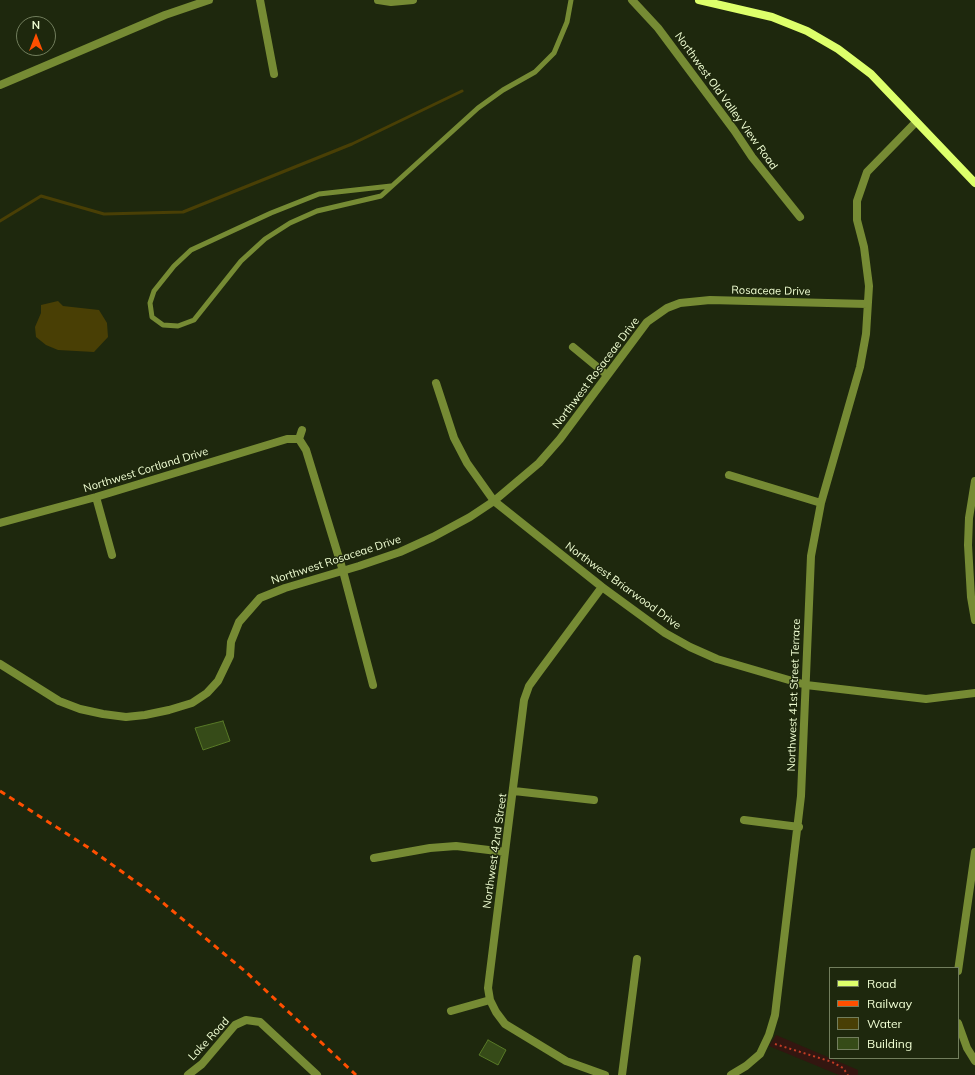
<!DOCTYPE html>
<style>
body{margin:0}
#map{position:relative;width:975px;height:1075px;overflow:hidden;background:#1e280d;font-family:Mulish,sans-serif}
canvas{display:block}
.legend{position:absolute;left:829px;top:967px;width:130px;height:92px;box-sizing:border-box;background:#1e280d;border:1px solid #727e5d;margin:0;padding:5px 7px;list-style:none;font-size:12px;color:#f1ffd4}
.legend li{display:flex;align-items:center;gap:8px;height:20px}
.legend b{width:20px;border:1px solid #727e5d}
.north{position:absolute;left:16px;top:16px;width:40px;height:40px;box-sizing:border-box;background:#1e280d;border:1px solid #727e5d;border-radius:50%;rotate:0deg;font-size:11px;font-weight:700;line-height:16px;text-align:center;color:#f1ffd4}
.north::after{content:'';display:block;margin:auto;width:14px;height:18px;background:#ff4f00;clip-path:polygon(50% 0,100% 100%,50% 72%,0 100%)}
</style>
<div id="map">
<canvas width="975" height="1075"></canvas>
<ul class="legend">
<li><b style="height:5px;background:#ddff6b"></b>Road</li>
<li><b style="height:5px;background:#ff4f00"></b>Railway</li>
<li><b style="height:11px;background:#493f05"></b>Water</li>
<li><b style="height:11px;background:#364b18"></b>Building</li>
</ul>
<div class="north">N</div>
</div>
<script>
const ctx = document.querySelector('canvas').getContext('2d');
ctx.lineJoin = 'round';
function paint(path, color) { ctx.fillStyle = color; ctx.fill(path, 'evenodd'); }
const poly = rows => new Path2D(rows.map(r => 'M' + r).join(''));
function trace(path, color, width, dash) { ctx.strokeStyle = color; ctx.lineWidth = width; ctx.lineCap = dash ? 'butt' : 'round'; ctx.setLineDash(dash || []); ctx.stroke(path); }
function drawText(font, color, halo, rows, align = 'center') {
  ctx.font = font + ' Mulish,sans-serif'; ctx.lineWidth = 3; ctx.setLineDash([]); ctx.textBaseline = 'middle'; ctx.strokeStyle = halo; ctx.fillStyle = color; for (const [text, x, y, turn = 0] of rows) {
    ctx.save(); ctx.translate(x, y); ctx.rotate((+turn || 0) * Math.PI / 180); ctx.textAlign = isNaN(turn) ? turn : align; if (halo) ctx.strokeText(text, 0, 0); ctx.fillText(text, 0, 0); ctx.restore();
  }
}
paint(poly([
 [776,1035,858,1070,858,1075,839,1075,769,1046]
]), '#331610');
paint(poly([
 [58,301,63,306,99,310,107,323,108,337,94,352,58,350,46,345,36,337,35,327,41,313,41,305]
]), '#493f05');
trace(poly([
 [0,221,41,196,104,214,183,212,352,144,462,91]
]), '#493f05', 3);
const building = poly([
 [223,721,230,741,203,750,195,728,223,721],
 [488,1040,506,1050,498,1065,479,1055,488,1040]
]);
paint(building, '#364b18');
trace(building, '#587927', 1);
trace(poly([
 [775,1044,832,1062,843,1068,848,1075]
]), '#c33c24', 2, [2, 3]);
trace(poly([
 [391,186,319,194,271,213,191,250,174,266,154,291,150,303,152,317,163,325,178,326,194,320,241,261,265,239,290,223,317,211,381,196,478,108,503,90,535,72,554,53,567,22,571,0]
]), '#768b34', 5);
trace(poly([
 [260,0,274,74],
 [378,0,391,2,413,0],
 [632,0,658,28,734,130,752,157,800,217],
 [0,85,165,15,209,0],
 [573,347,607,375],
 [436,383,454,438,467,463,494,501,602,587,665,633,690,647,717,659,806,685,926,699,975,693],
 [299,439,306,450,343,571,373,685],
 [729,475,821,503],
 [975,481,969,518,968,545,971,597,975,620],
 [96,497,112,555],
 [0,523,96,497,287,439,299,439,302,430],
 [602,587,539,672,529,686,524,700,488,988,490,1000,496,1012,505,1024,566,1061,605,1075],
 [0,664,59,701,80,709,103,714,126,717,145,715,169,710,192,703,207,693,218,681,230,656,231,642,239,622,260,598,285,588,359,566,400,552,433,537,470,517,494,501,539,463,560,439,647,322,667,308,680,303,710,300,867,304],
 [514,791,594,800],
 [744,820,799,827],
 [374,858,430,848,456,846,505,852],
 [958,971,975,852],
 [451,1011,490,1000],
 [958,1023,967,1048,975,1061],
 [188,1075,202,1064,235,1025,246,1020,260,1022,317,1075],
 [622,1075,637,959],
 [731,1075,746,1066,760,1054,769,1035,775,1015,801,796,811,556,821,503,860,367,866,334,869,286,864,247,857,220,857,201,867,172,916,122]
]), '#768b34', 8);
trace(poly([
 [699,0,772,17,807,31,838,49,871,74,975,183]
]), '#ddff6b', 8);
trace(poly([
 [0,791,89,848,150,892,246,972,356,1075]
]), '#ff4f00', 3, [6, 5]);
drawText('11px', '#f1ffd4', '#1e280d', [
 ["Northwest Old Valley View Road",726,101,54],
 ["Rosaceae Drive",771,291,1],
 ["Northwest Rosaceae Drive",596,373,-53],
 ["Northwest Cortland Drive",146,470,-17],
 ["Northwest Rosaceae Drive",336,560,-18],
 ["Northwest Briarwood Drive",623,586,36],
 ["Northwest 41st Street Terrace",794,695,-88],
 ["Northwest 42nd Street",495,851,-82],
 ["Lake Road",209,1039,-47]
]);
</script>
